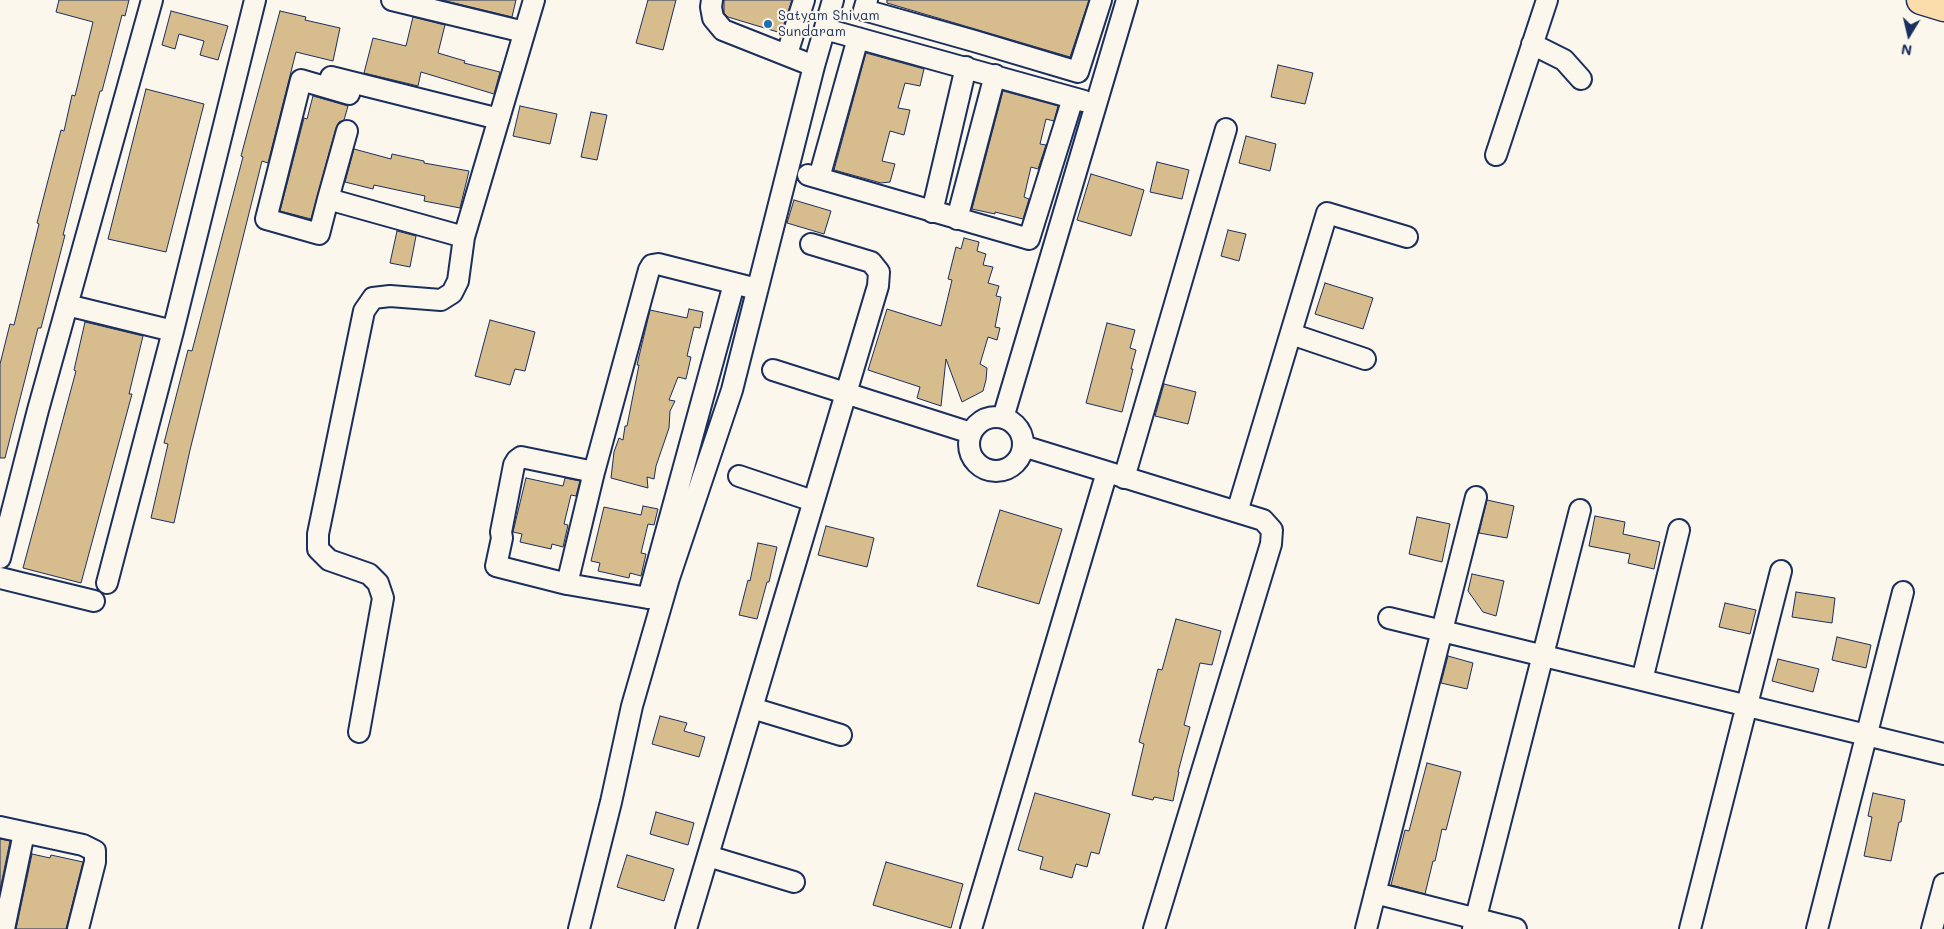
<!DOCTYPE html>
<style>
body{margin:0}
#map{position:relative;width:1944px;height:929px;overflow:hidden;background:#fbf7ec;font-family:Mali,sans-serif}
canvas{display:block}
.north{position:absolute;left:1884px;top:10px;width:50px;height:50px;-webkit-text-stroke:4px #fbf7ec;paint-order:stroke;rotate:189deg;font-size:14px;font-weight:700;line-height:20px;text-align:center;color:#1b2f5e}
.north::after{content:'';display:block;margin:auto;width:18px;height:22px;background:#1b2f5e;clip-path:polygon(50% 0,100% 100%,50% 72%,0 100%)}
</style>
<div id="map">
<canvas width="1944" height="929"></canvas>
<div class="north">N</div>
</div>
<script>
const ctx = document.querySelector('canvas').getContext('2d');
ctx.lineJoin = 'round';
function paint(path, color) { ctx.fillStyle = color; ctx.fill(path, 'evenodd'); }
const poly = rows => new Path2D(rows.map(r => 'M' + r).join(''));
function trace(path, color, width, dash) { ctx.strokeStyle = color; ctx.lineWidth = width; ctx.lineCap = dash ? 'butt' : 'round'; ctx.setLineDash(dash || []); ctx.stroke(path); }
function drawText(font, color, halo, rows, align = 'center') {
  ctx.font = font + ' Mali,sans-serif'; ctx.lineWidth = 4; ctx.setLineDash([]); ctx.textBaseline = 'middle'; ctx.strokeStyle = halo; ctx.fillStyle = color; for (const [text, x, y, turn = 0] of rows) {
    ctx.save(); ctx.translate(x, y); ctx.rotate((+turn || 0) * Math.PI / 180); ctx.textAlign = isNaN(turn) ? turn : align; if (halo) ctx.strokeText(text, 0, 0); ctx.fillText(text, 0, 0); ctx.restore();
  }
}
const building = poly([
 [59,0,129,0,125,16,122,15,102,91,100,91,90,129,63,235,65,235,41,328,38,328,5,458,0,458,0,364,10,324,14,325,39,224,37,223,61,130,64,131,72,95,75,96,93,22,56,12,59,0],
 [442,0,516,0,512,17,442,0],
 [648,0,676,0,663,50,636,43,648,0],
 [724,0,792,0,781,33,728,17,724,13,724,0],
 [887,0,1089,0,1070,57,887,3,887,0],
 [171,11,228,26,218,60,200,55,204,41,179,34,175,49,162,45,171,11],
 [280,11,306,17,305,20,340,28,333,61,296,52,268,163,262,161,190,450,174,523,151,518,168,444,164,443,188,350,192,351,243,157,241,156,249,126,280,11],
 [413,17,445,25,438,53,465,61,464,63,500,72,494,94,421,72,418,86,364,73,373,38,406,46,413,17],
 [866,53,924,69,920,86,905,83,898,108,910,110,904,135,890,131,882,161,895,164,890,182,881,183,834,170,866,53],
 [1278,65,1313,73,1305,104,1271,97,1278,65],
 [146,89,204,104,166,252,108,239,146,89],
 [1003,91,1058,106,1054,121,1046,119,1040,144,1046,145,1038,169,1031,167,1024,197,1029,199,1023,219,995,212,995,214,972,209,1003,91],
 [313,96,348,106,344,120,339,122,336,128,311,219,280,211,304,118,307,119,313,96],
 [520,106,557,114,550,144,513,136,520,106],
 [591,112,607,115,597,160,581,157,591,112],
 [1246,136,1276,144,1270,171,1239,163,1246,136],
 [354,149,391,159,392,154,424,161,424,163,469,171,460,208,424,201,425,196,374,185,373,189,345,182,354,149],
 [1157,162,1189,170,1182,199,1150,192,1157,162],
 [1091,174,1144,190,1131,236,1077,220,1091,174],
 [794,200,831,211,824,234,787,223,794,200],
 [1228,230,1246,234,1239,261,1221,256,1228,230],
 [397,231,416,236,410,267,390,263,397,231],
 [964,238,979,242,977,251,986,254,983,265,993,267,988,283,999,286,996,296,1001,297,995,327,1000,328,997,340,988,337,980,364,987,368,986,380,983,391,962,402,946,359,941,406,917,398,920,387,868,370,887,309,941,326,952,280,948,279,956,247,961,249,964,238],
 [1325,283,1373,298,1363,329,1315,314,1325,283],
 [689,309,703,312,700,328,694,327,687,356,691,357,686,379,678,377,669,400,675,401,670,411,669,428,656,466,654,479,647,477,648,488,611,478,614,452,619,438,623,440,625,426,627,426,639,365,637,365,650,310,687,318,689,309],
 [490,320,535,332,525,371,515,369,510,385,475,376,490,320],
 [85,322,143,336,129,394,132,394,81,583,23,568,76,371,74,370,85,322],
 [1107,323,1135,330,1130,348,1136,350,1131,369,1133,369,1122,412,1086,403,1107,323],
 [1164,384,1196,392,1188,424,1155,416,1164,384],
 [526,478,563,486,565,478,580,481,576,496,571,495,564,524,568,525,563,547,552,544,551,549,520,542,522,534,513,532,526,478],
 [1487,500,1514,506,1507,538,1479,533,1487,500],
 [643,506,658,509,654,525,648,524,641,553,646,554,641,576,630,573,629,578,598,571,600,563,591,561,604,507,641,515,643,506],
 [1000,510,1062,529,1039,604,977,586,1000,510],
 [1595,516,1625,522,1623,534,1660,542,1654,569,1628,563,1630,554,1589,546,1595,516],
 [1417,517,1450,524,1442,562,1409,554,1417,517],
 [826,526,874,538,867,567,818,555,826,526],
 [758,543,777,547,769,582,767,582,757,619,739,615,748,580,750,581,758,543],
 [1472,574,1504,581,1496,616,1483,612,1468,591,1472,574],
 [1796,592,1835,598,1832,623,1792,617,1796,592],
 [1725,603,1756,610,1750,634,1719,627,1725,603],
 [1176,619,1221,631,1212,665,1200,663,1184,725,1190,727,1178,772,1179,772,1173,801,1154,797,1153,800,1132,795,1144,744,1139,742,1158,669,1162,670,1176,619],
 [1837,637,1871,645,1866,668,1832,660,1837,637],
 [1448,656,1473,663,1467,689,1441,683,1448,656],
 [1778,659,1819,669,1813,692,1772,681,1778,659],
 [660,716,687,723,684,731,705,737,699,757,652,744,660,716],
 [1427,763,1461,772,1446,830,1442,829,1435,861,1433,861,1425,894,1391,885,1405,830,1409,831,1427,763],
 [1035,793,1110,814,1099,854,1091,852,1087,867,1076,864,1072,878,1040,869,1043,857,1018,850,1035,793],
 [1873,793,1905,800,1901,822,1899,822,1891,861,1864,856,1872,817,1868,816,1873,793],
 [656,812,694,823,688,845,650,834,656,812],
 [0,839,10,841,0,890,0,839],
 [32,854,50,858,51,855,83,862,66,929,16,929,32,854],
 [627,855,674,869,664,901,617,887,627,855],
 [886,862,963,884,951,928,873,905,886,862]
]);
paint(building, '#d7bc8d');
trace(building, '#1b2f5e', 1);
const minor = poly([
 [392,0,524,32],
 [712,0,711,7,713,18,723,30,814,66],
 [867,0,864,10,974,41,1078,72,1101,0],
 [825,29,1084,101],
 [1532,44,1564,60,1581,79],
 [787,54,804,0],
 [331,77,499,119],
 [349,94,301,80,266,219,319,234,328,199,464,237],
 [1496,155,1547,0],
 [808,175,1029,239,1073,98],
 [819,178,858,38],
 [328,199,347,131],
 [932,212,966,67],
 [957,219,995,75],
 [67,305,173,331],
 [1291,334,1365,359],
 [773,370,971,433],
 '969 444a27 27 0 1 1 54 0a27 27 0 1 1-54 0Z',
 [1003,418,1127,0],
 [1023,446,1263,520,1272,530,1271,544,1154,929],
 [594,472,521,457,517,460,514,465,501,532,502,538,496,566,567,584,648,598],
 [739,476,813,501],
 [1124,478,1226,129],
 [1237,512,1327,213,1407,237],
 [0,558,38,410,152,0],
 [0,578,94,601],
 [107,583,173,331,255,0],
 [567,584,594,472,649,270,652,265,658,264,757,289],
 [648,598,734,284],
 [1389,618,1944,754],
 [1642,680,1679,530],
 [752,708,841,735],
 [359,732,383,598,378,583,369,574,329,560,318,549,318,534,364,311,373,298,390,296,441,300,452,293,458,281,464,237,534,0],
 [0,827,83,845,95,851,95,862,78,929],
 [708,856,794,882],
 [1375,893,1516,929],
 [4,929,24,833],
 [579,929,611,802,632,706,669,578,732,390,814,66,833,0],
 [686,929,878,286,879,272,871,262,811,244],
 [971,929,1107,472],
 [1366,929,1476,497],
 [1473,929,1580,510],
 [1690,929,1781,571],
 [1817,929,1903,592],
 [1932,929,1944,884]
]);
const highway = poly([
 [1921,0,1944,7]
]);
trace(minor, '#1b2f5e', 24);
trace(highway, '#1b2f5e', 31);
trace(minor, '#fbf7ec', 20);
trace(highway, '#fbddab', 28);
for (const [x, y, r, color] of [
 [768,24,5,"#1f6fb2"]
]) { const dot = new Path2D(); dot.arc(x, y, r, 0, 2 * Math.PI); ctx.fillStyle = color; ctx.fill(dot); trace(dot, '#fbf7ec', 2); }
drawText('14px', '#1b2f5e', '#fbf7ec', [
 ["Satyam Shivam",778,16],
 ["Sundaram",778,32]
], 'left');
</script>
